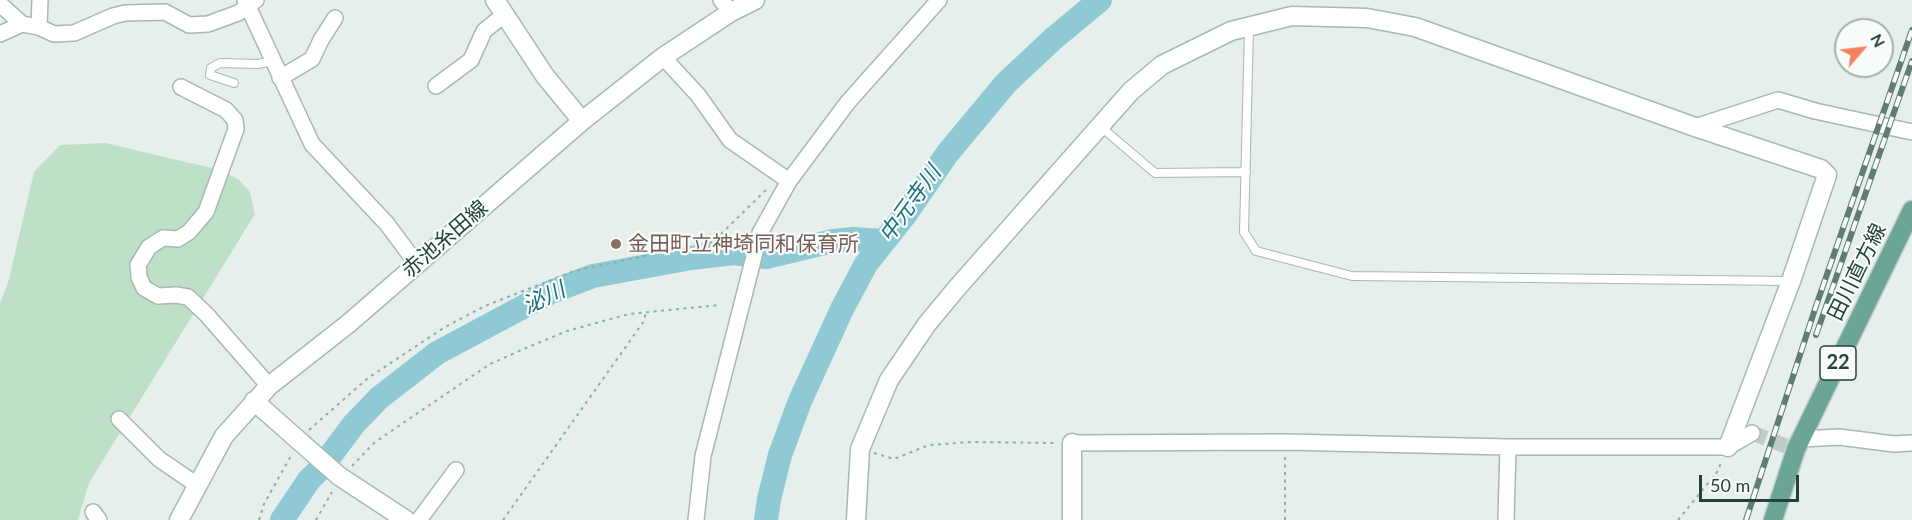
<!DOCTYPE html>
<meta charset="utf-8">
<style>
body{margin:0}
#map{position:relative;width:1912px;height:520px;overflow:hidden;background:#e6efeb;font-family:Lato,sans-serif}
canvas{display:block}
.north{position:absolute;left:1834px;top:18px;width:60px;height:60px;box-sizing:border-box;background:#f7fbf9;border:2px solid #a3b1ad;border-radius:50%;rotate:62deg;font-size:16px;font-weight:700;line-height:24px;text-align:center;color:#24423a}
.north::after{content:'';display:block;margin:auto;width:21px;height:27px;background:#f4845f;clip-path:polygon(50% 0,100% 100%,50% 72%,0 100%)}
.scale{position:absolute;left:1699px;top:475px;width:100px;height:27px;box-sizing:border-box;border:3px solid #24423a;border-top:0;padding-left:8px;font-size:18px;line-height:21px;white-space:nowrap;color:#24423a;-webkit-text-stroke:4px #f7fbf9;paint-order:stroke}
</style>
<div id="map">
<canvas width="1912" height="520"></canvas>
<div class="north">N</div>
<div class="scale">50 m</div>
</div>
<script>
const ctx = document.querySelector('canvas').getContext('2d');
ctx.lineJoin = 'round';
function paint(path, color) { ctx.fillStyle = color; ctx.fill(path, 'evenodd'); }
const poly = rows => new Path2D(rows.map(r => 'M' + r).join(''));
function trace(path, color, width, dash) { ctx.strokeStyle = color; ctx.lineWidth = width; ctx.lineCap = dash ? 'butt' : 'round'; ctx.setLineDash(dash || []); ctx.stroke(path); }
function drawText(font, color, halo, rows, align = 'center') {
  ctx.font = font + ' Lato,"Noto Sans JP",sans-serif'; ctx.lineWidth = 4.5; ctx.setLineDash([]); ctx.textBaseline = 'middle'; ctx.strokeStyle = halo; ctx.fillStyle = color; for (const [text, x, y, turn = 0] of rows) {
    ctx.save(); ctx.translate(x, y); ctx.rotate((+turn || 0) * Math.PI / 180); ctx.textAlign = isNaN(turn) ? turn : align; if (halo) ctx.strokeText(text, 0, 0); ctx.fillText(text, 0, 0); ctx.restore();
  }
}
paint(poly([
 [105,143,220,170,238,179,250,192,255,214,89,483,78,520,0,520,0,303,8,283,34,172,60,145]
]), '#bfe0c8');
trace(poly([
 [282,520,309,480,321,468,354,424,379,398,437,353,551,292,593,276,691,258,734,253,766,257,833,241,853,239,884,241],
 [766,520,769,499,780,455,800,401,842,309,866,264,905,215,947,154,1006,83,1053,39,1100,0]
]), '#8ec9d4', 24);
trace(poly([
 [1752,433,1786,446]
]), '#bfccc8', 15, [15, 8]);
const lane = poly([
 [1249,28,1244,232,1256,251,1352,276,1791,281],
 [234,83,210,75,211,68,220,63,258,64,272,61],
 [1101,127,1155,173,1246,172]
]);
const street = poly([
 [245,0,312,144,387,224,416,263],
 [721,0,731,12],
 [0,4,22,24,39,27,54,34,74,33,113,16,125,13,165,12,189,25,208,24,238,13,256,0],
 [39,27,40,0],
 [0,34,22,24],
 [663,57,698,95,730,140,789,181],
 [280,78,312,59,321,40,335,18],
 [436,86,471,60,484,31,505,14],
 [181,87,226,110,235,120,236,129,206,212,189,232,178,239,163,238,149,247,138,265,139,277,144,288,158,296,176,295,188,297,207,315,269,386],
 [1695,127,1778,100,1815,111,1912,132],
 [119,419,159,459,197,485],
 [1802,439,1839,437,1894,444,1912,443],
 [1072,443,1285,442,1508,447,1728,447,1752,433],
 [93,512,99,520],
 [419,520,456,470],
 [696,520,703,456,760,233,789,181,848,102,939,0],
 [1506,520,1508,447]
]);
const secondary = poly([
 [495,0,545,76,582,121],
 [254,401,339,476,406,520],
 [1072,443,1072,520],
 [179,520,224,436,269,386,348,324,582,121,663,57,731,12,755,0],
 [856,520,860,449,889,380,927,324,956,289,1131,91,1162,65,1231,31,1292,16,1367,18,1415,27,1695,127,1821,169,1827,175,1791,281,1728,447]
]);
const primary = poly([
 [1773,520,1796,449,1912,210]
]);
trace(lane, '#a8b8b2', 10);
trace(street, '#a8b8b2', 18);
trace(secondary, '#a4bbb3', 21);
trace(primary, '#c2cac8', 21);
trace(poly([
 [309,430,368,378,445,327,485,306,574,271,713,242,768,188],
 [874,453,894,459,929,445,972,442,1056,443],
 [352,466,374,443,403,423,490,364,526,348,567,331,629,314,720,305],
 [259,520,264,504,292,454],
 [316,520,332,492],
 [503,520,644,321,646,312],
 [1285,520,1285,457],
 [1678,520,1718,471,1722,460]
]), '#86b3a5', 2, [3, 4.5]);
trace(lane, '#fff', 8);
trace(street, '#fff', 15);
trace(secondary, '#fff', 18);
trace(primary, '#6aa596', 18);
const rail = poly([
 [1816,335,1912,61],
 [1746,520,1816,306,1912,30]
]);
trace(rail, '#5f7d75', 6);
trace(rail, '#f7fbf9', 4, [11]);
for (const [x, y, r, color] of [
 [616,244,6,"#8d6e63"]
]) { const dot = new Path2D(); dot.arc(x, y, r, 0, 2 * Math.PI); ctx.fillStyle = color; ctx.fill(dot); trace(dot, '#f7fbf9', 2); }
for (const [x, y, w] of [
 [1838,363,36]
]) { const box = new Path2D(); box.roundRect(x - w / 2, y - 17, w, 34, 4.5); ctx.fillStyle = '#f7fbf9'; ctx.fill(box); trace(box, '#24423a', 1.5); }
drawText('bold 20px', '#24423a', null, [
 ["22",1838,363]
]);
drawText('21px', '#24423a', '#f7fbf9', [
 ["赤池糸田線",445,239,-41],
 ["田川直方線",1857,272,-64]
]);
drawText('21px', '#785e54', '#f7fbf9', [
 ["金田町立神埼同和保育所",628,244]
], 'left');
drawText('italic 22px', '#1c6f80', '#f7fbf9', [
 ["中元寺川",910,204,-54],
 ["泌川",544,298,-26]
]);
</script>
